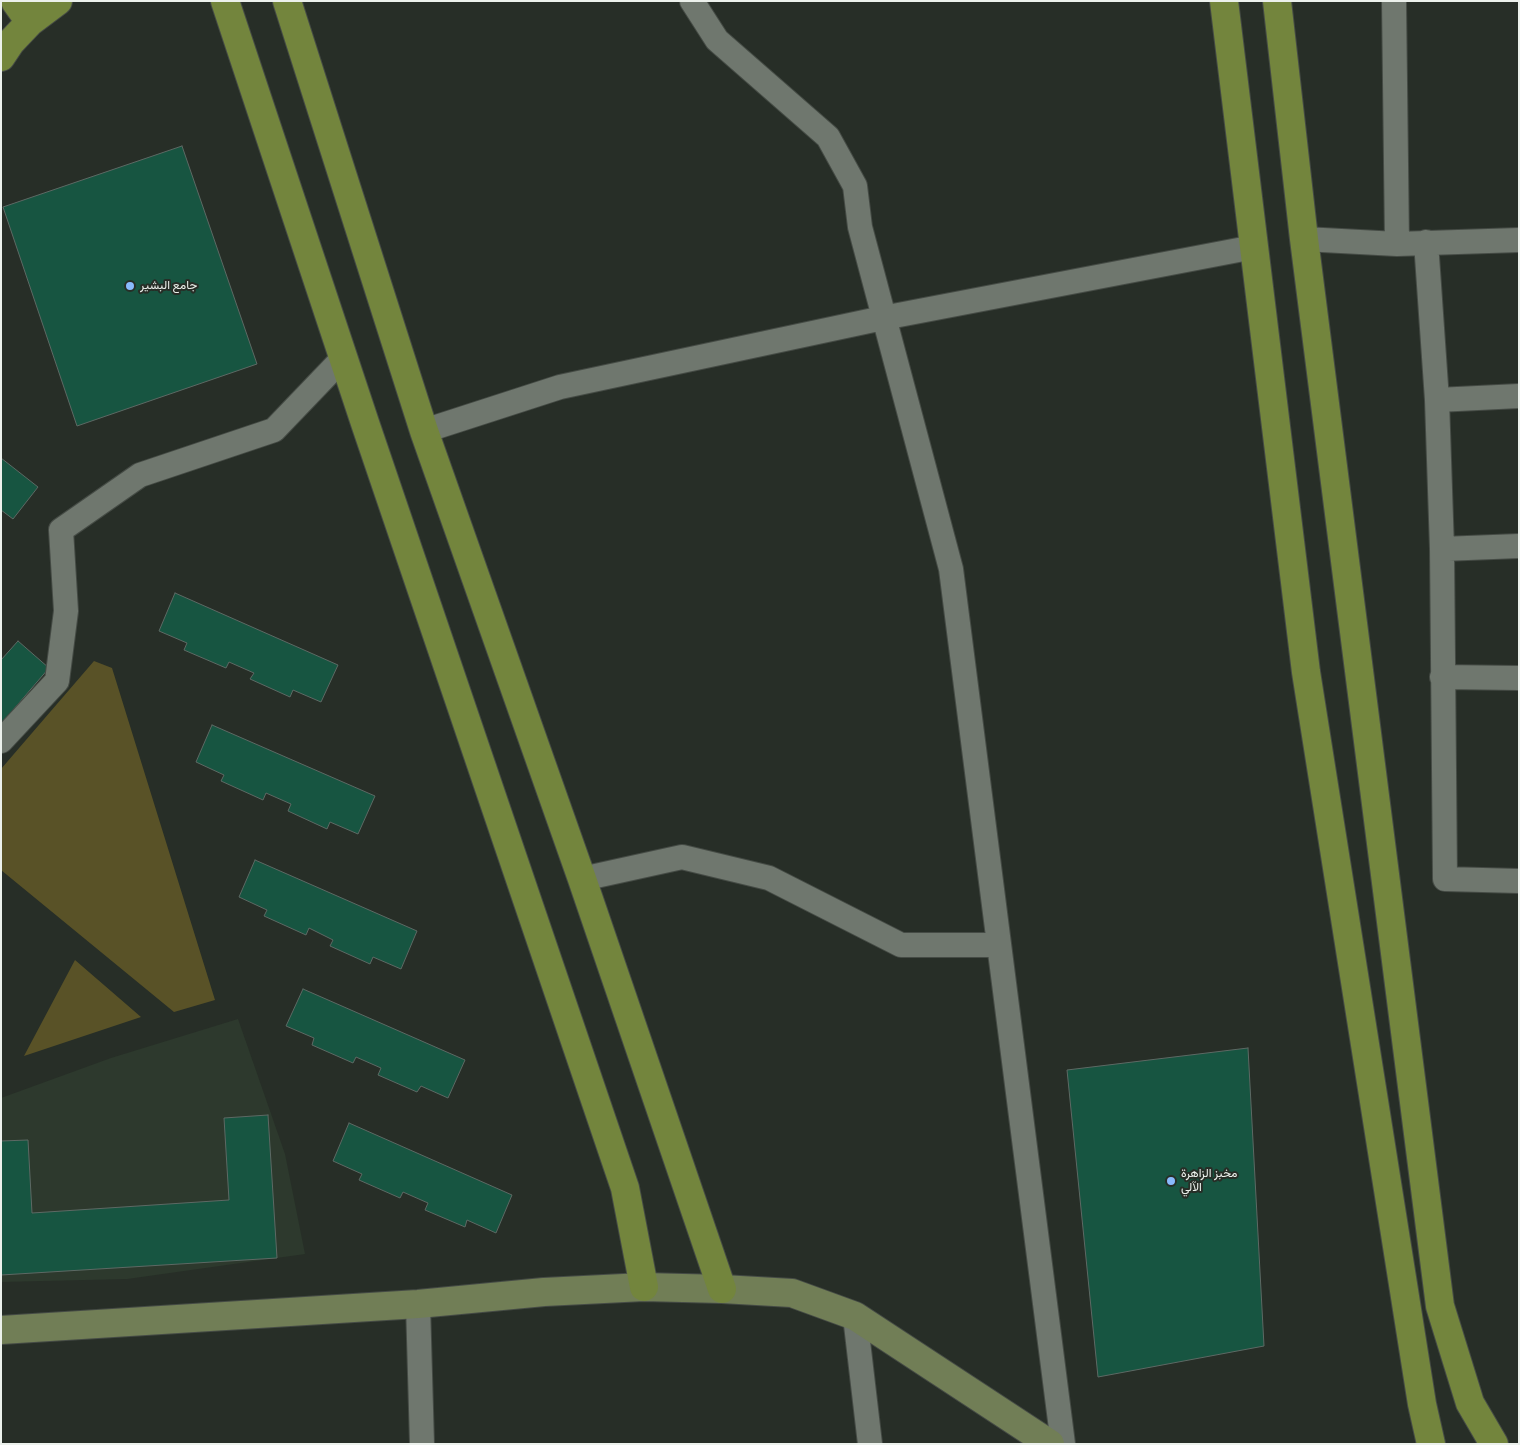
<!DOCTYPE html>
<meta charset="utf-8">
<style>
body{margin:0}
#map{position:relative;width:1520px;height:1445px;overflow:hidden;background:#272e27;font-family:Signika,sans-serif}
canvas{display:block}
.frame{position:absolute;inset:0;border:2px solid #ecf1ec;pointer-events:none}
</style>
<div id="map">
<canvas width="1520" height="1445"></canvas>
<div class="frame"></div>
</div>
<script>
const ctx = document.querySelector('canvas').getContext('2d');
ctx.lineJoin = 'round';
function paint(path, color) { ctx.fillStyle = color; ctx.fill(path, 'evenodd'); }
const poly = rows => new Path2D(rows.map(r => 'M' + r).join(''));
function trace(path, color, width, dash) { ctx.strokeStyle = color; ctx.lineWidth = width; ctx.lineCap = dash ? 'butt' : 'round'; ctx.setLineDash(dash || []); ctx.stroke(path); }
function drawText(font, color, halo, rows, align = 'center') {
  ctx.font = font + ' Signika,Vazirmatn,sans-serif'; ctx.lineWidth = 4; ctx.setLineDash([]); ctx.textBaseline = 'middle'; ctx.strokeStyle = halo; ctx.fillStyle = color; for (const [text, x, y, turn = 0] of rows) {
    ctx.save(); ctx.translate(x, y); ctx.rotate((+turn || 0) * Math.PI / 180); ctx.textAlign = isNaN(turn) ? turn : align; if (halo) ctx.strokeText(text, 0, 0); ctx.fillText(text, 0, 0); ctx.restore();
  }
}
paint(poly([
 [238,1019,285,1154,305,1254,127,1279,1,1282,1,1098,111,1058]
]), '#2d392d');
paint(poly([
 [94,661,112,668,215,1000,174,1012,1,870,1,769],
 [75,960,141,1017,24,1056]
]), '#595227');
const building = poly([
 [182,146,257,364,77,426,3,207,182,146],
 [1,458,38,487,13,519,1,510,1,458],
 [175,593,338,665,321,702,293,690,290,697,250,679,254,673,229,662,226,668,184,650,187,643,159,631,175,593],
 [18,641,49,668,1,724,1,660,18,641],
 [212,725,375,796,358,834,330,822,327,829,288,811,291,804,266,793,263,800,221,781,224,775,196,762,212,725],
 [255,860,417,931,401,969,373,957,370,964,330,946,333,940,309,928,306,935,264,916,267,910,239,897,255,860],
 [303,989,465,1060,448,1098,421,1086,417,1092,378,1075,381,1068,356,1057,353,1063,312,1045,314,1038,286,1026,303,989],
 [1248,1048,1264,1346,1098,1377,1067,1070,1248,1048],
 [268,1115,277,1258,1,1275,1,1141,28,1140,32,1213,229,1200,224,1118,268,1115],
 [349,1123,512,1195,496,1233,467,1220,465,1227,425,1210,428,1203,403,1192,400,1198,359,1180,362,1174,333,1161,349,1123]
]);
paint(building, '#175541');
trace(building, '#5d6964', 1);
const minor = poly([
 [692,1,717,40,828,137,855,186,860,227,951,569,1063,1444],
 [1394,1,1397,244],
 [1304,239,1397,244,1519,240],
 [1426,242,1437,400,1442,549,1445,879,1519,881],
 [1437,400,1519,396],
 [424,431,560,387,883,318,1254,247],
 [1442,549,1519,546],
 [1442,677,1519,678],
 [1,741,57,681,66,611,61,530,140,475,274,430,343,358],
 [582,879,682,857,769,878,901,945,999,945],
 [418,1304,422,1444],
 [855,1316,870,1444]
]);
const secondary = poly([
 [1,1330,418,1304,544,1292,644,1287,722,1289,792,1293,855,1316,1050,1444]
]);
const primary = poly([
 [15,1,30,22],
 [225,1,365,423,625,1188,644,1287],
 [287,1,424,431,582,879,722,1289],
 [1224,1,1306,672,1422,1404,1431,1444],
 [1277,1,1304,239,1440,1306,1470,1403,1494,1444],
 [1,57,11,42,30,22,58,1]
]);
trace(minor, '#454b45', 26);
trace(secondary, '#454b45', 30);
trace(primary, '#454b45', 30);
trace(minor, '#6f776e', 24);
trace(secondary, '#717e56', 28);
trace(primary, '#73853d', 28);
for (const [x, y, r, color] of [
 [130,286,5,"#89bafc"],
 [1171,1181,5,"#89bafc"]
]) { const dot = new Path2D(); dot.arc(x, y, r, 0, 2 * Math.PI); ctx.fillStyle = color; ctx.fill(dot); trace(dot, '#272e27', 2); }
drawText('12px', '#ecf1ec', '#272e27', [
 ["جامع البشير",140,286],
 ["مخبز الزاهرة",1181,1174],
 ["الآلي",1181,1188]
], 'left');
</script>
